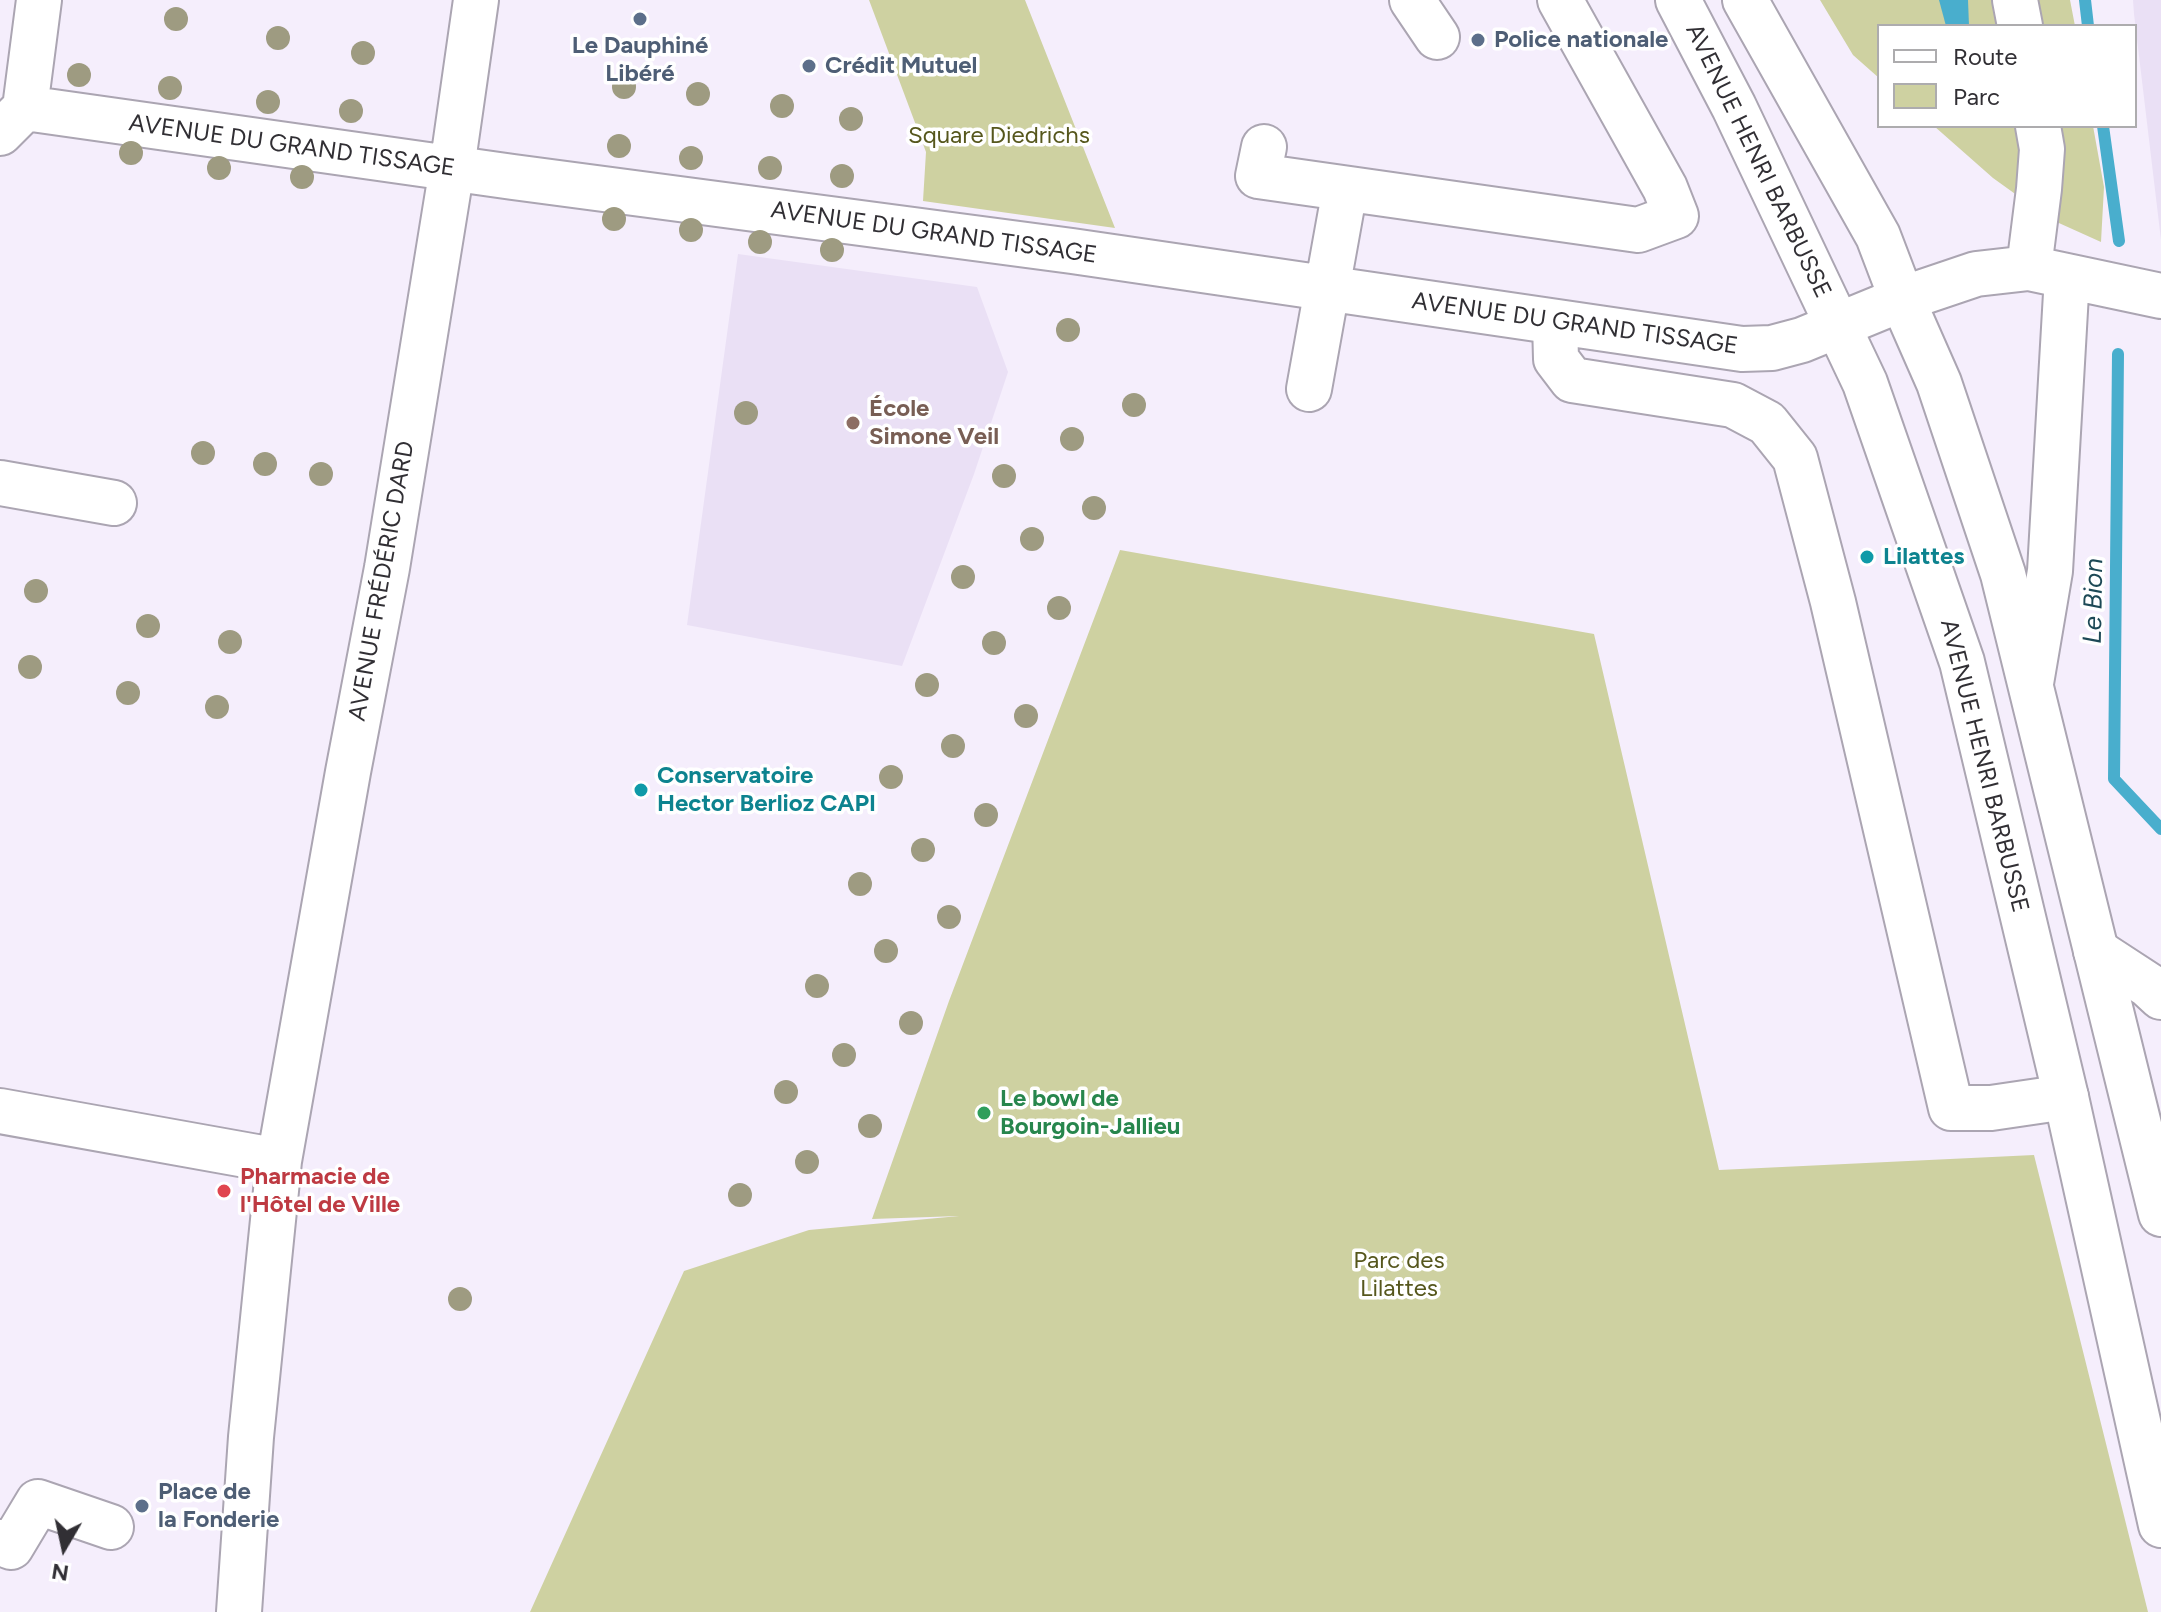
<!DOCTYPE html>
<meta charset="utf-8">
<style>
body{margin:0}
#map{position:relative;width:2161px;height:1612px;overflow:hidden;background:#f5eefc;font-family:Figtree,sans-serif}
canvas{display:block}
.legend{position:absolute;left:1877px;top:24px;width:260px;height:104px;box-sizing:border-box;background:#fff;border:2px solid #adacae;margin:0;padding:10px 14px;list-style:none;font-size:24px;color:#312f34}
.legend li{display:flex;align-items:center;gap:16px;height:40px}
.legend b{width:40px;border:2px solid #adacae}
.north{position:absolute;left:24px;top:1508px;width:80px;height:80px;-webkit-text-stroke:6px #fff;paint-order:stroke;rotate:189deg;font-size:22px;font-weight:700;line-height:32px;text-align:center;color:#312f34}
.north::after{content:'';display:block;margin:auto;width:28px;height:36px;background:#312f34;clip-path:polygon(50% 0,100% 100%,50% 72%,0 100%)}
</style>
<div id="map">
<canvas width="2161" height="1612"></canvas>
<ul class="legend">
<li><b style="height:10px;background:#fff"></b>Route</li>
<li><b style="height:22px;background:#ced1a1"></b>Parc</li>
</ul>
<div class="north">N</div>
</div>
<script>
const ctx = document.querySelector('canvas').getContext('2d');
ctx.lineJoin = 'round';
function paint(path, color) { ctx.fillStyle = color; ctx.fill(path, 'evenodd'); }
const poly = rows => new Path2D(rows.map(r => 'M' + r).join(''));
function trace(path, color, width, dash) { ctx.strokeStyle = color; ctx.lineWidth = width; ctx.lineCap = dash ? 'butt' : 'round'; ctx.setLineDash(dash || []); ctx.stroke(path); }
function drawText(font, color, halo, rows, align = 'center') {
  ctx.font = font + ' Figtree,sans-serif'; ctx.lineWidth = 7; ctx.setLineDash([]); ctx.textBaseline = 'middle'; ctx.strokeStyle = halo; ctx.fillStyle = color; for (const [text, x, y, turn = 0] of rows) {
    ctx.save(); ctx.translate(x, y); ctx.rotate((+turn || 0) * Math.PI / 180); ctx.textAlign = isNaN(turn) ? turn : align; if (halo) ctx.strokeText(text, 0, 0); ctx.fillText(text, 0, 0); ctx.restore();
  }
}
paint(poly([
 [2133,0,2161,0,2161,240,2134,14],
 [738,254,977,287,1008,372,974,474,902,666,687,625]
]), '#eae0f5');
paint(poly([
 [869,0,1025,0,1115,228,923,201,926,152],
 [1820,0,2070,0,2075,26,1879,26,1879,78,1853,55],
 [1934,126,2093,126,2104,187,2101,242,2050,219,1993,178],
 [1120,550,1594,634,1719,1170,2034,1155,2148,1612,530,1612,684,1271,809,1230,959,1216,872,1219,949,1001]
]), '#ced1a1');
paint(poly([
 [1939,0,1968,0,1969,26,1946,26]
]), '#49aecd');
trace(poly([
 [2085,0,2088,26],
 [2103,126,2119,241],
 [2118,354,2114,779,2161,829]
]), '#49aecd', 12);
const minor = poly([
 [1412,0,1437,37],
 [2015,0,2020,26],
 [25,108,513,177,1072,251,1742,349,1772,348,1802,340,1902,299,1976,274,2029,268,2161,296],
 [0,133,25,108,39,0],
 [1264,147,1258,176,1638,230,1676,216,1665,188,1560,0],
 [2029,268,2039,189,2042,149,2038,126],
 [1555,322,1556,359,1572,380,1733,405,1767,423,1795,458,1833,602,1951,1108,1991,1108,2066,1097],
 [1309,389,1345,189],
 [0,483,114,503],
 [2031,683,2050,571,2067,276],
 [2096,951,2148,985,2161,997],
 [0,1111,279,1161],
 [0,1542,11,1547,38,1502,111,1527],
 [239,1612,251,1437,279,1161,348,772,387,568,452,168,476,0]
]);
const major = poly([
 [1678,0,1734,107,1865,383,1962,662,2066,1097,2161,1525],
 [1745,0,1878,236,1902,299,1939,383,2003,574,2161,1214]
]);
trace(minor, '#aba5b2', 48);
trace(major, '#aba5b2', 48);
trace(minor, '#fff', 44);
trace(major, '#fff', 44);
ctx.fillStyle = '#9e9b81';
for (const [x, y] of [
 [176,19],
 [278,38],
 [363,53],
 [79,75],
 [624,87],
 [170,88],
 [698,94],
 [268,102],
 [782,106],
 [351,111],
 [851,119],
 [619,146],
 [131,153],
 [691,158],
 [219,168],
 [770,168],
 [842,176],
 [302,177],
 [614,219],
 [691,230],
 [760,242],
 [832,250],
 [1068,330],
 [1134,405],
 [746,413],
 [1072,439],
 [203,453],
 [265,464],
 [321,474],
 [1004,476],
 [1094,508],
 [1032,539],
 [963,577],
 [36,591],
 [1059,608],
 [148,626],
 [230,642],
 [994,643],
 [30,667],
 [927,685],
 [128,693],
 [217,707],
 [1026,716],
 [953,746],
 [891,777],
 [986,815],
 [923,850],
 [860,884],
 [949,917],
 [886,951],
 [817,986],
 [911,1023],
 [844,1055],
 [786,1092],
 [870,1126],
 [807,1162],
 [740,1195],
 [460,1299]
]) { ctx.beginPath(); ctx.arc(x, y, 12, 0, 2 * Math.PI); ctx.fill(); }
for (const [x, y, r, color] of [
 [640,19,8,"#5c6f8a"],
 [1478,40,8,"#5c6f8a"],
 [809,66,8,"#5c6f8a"],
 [853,423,8,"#8d6e63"],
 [1867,557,8,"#0f9aa8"],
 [641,790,8,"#0f9aa8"],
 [984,1113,8,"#2e9e5b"],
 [224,1191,8,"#e0444e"],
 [142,1506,8,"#5c6f8a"]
]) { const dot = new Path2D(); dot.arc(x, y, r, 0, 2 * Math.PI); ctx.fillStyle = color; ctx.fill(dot); trace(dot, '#fff', 3); }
drawText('bold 24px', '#4e5e75', '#fff', [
 ["Police nationale",1494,40],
 ["Le Dauphiné",640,46,"center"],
 ["Libéré",640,74,"center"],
 ["Crédit Mutuel",825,66],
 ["Place de",158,1492],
 ["la Fonderie",158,1520]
], 'left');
drawText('24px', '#56571d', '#fff', [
 ["Square Diedrichs",999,136],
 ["Parc des",1399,1261],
 ["Lilattes",1399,1289]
]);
drawText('24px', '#312f34', '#fff', [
 ["AVENUE DU GRAND TISSAGE",292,146,8],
 ["AVENUE HENRI BARBUSSE",1758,161,64],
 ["AVENUE DU GRAND TISSAGE",934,233,8],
 ["AVENUE DU GRAND TISSAGE",1575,324,8],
 ["AVENUE FRÉDÉRIC DARD",382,581,-80],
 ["AVENUE HENRI BARBUSSE",1984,766,76]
]);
drawText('bold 24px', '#785e54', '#fff', [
 ["École",869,409],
 ["Simone Veil",869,437]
], 'left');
drawText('bold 24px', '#0d838f', '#fff', [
 ["Lilattes",1883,557],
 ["Conservatoire",657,776],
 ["Hector Berlioz CAPI",657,804]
], 'left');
drawText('bold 24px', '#27864d', '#fff', [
 ["Le bowl de",1000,1099],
 ["Bourgoin-Jallieu",1000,1127]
], 'left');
drawText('bold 24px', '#be3a42', '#fff', [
 ["Pharmacie de",240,1177],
 ["l'Hôtel de Ville",240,1205]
], 'left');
drawText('italic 26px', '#1d4956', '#fff', [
 ["Le Bion",2094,601,-89]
]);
</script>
